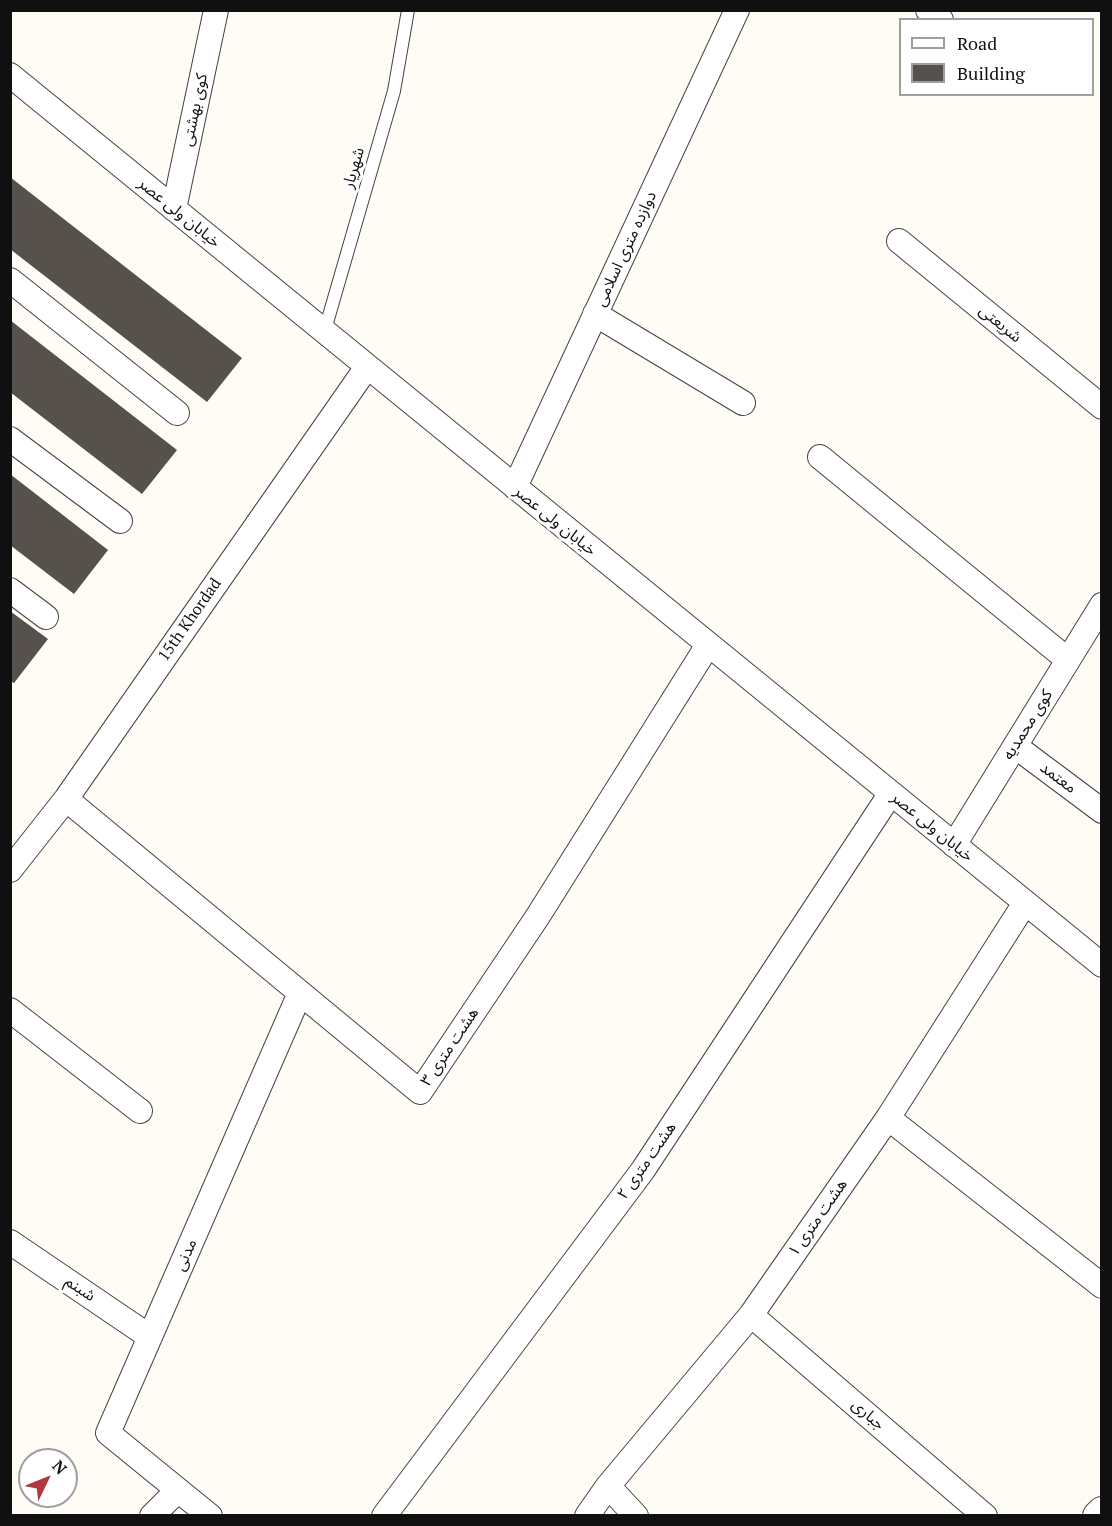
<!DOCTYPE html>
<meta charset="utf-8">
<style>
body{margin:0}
#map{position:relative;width:1112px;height:1526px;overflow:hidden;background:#fefcf4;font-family:"PT Serif",serif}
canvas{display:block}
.frame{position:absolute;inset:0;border:12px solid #101010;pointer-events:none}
.legend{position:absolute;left:899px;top:18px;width:195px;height:78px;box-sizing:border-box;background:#fff;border:2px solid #9f9f9f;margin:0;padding:8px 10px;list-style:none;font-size:18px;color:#101010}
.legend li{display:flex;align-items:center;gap:12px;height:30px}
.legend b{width:30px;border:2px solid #9f9f9f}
.north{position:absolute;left:18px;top:1448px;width:60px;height:60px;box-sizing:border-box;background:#fff;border:2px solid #9f9f9f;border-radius:50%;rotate:47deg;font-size:16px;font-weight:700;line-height:24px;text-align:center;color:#101010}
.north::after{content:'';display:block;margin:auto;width:21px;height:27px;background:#b0373f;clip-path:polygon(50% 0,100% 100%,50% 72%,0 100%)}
</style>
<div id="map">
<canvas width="1112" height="1526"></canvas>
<div class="frame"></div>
<ul class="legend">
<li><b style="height:8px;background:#fff"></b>Road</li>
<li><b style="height:16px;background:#57514d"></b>Building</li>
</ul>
<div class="north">N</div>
</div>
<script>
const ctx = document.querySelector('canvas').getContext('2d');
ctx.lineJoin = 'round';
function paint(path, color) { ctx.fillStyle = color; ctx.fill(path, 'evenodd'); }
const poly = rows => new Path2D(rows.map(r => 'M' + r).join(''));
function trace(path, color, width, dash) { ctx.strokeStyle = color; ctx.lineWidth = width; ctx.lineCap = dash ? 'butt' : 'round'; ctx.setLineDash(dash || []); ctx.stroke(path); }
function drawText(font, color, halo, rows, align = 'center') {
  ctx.font = font + ' "PT Serif","Noto Sans Arabic",serif'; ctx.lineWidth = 6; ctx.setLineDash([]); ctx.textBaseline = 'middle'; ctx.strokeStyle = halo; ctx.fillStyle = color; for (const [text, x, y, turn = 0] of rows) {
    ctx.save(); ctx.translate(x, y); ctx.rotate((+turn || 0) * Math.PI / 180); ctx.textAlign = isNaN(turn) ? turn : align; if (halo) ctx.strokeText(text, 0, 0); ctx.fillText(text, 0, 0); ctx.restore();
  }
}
paint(poly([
 [10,177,242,358,207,402,10,249],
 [10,320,177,450,142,494,10,392],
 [10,474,108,550,74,594,10,545],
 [10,611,48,639,14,683,10,681]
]), '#57514d');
const service = poly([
 [324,333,394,91,408,10]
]);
const minor = poly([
 [928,10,941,20],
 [10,75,1102,965],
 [174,209,216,10],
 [899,241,1102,407],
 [10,280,177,413],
 [595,314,743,403],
 [10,439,120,521],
 [820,457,1068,660],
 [515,487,737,10],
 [10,590,46,617],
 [1015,746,1102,811],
 [66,799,420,1092,538,916,708,645],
 [954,845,1102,605],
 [10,870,66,799,367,367],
 [10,1010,140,1111],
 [888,1118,1102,1286],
 [10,1242,150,1337],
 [751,1315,985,1516],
 [608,1486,636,1516],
 [152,1516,178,1490],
 [210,1516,108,1433,300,993],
 [384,1516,643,1170,891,793],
 [587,1516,608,1486,751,1315,888,1118,1025,903]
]);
const tertiary = poly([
 [1098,1516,1102,1512]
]);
trace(service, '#434343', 14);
trace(minor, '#434343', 26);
trace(tertiary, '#434343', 32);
trace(service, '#fff', 12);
trace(minor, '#fff', 24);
trace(tertiary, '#fff', 30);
drawText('16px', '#101010', '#fff', [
 ["کوی بهشتی",195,110,-78],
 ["شهریار",354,168,-74],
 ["خیابان ولی عصر",179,213,39],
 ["دوازده متری اسلامی",626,249,-65],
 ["شریعتی",1000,324,39],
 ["خیابان ولی عصر",555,521,39],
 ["15th Khordad",190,620,-55],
 ["کوی محمدیه",1028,725,-58],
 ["معتمد",1058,778,37],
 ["خیابان ولی عصر",932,827,39],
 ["هشت متری ۳",450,1047,-56],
 ["هشت متری ۲",647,1161,-55],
 ["هشت متری ۱",818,1218,-55],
 ["مدنی",186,1255,-66],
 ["شبنم",80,1289,34],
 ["جباری",868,1415,41]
]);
</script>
